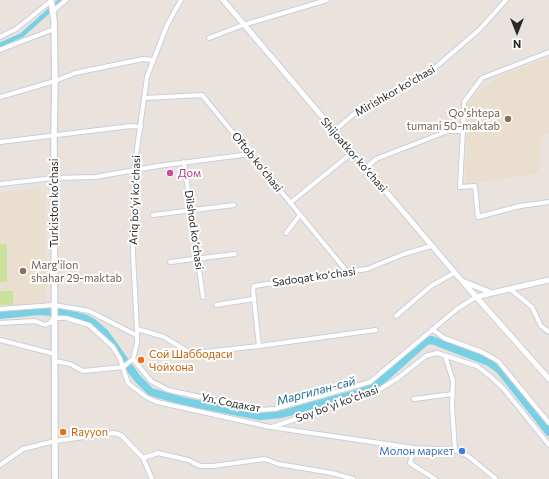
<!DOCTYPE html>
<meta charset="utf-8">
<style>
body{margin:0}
#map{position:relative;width:549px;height:479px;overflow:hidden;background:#eae3dd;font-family:Commissioner,sans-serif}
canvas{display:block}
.north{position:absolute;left:497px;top:12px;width:40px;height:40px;-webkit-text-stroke:3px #fff;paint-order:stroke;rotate:180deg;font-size:11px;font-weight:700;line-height:16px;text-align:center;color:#2a2a2a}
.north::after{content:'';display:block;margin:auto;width:14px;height:18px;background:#2a2a2a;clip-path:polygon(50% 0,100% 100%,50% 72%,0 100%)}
</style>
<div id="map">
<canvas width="549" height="479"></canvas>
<div class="north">N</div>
</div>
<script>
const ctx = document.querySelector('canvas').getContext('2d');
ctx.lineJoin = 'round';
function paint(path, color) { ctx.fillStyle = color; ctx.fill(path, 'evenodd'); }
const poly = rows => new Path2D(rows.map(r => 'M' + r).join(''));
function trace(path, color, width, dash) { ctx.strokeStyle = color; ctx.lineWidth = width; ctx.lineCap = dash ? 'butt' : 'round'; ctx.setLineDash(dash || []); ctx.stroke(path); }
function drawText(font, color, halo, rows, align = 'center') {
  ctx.font = font + ' Commissioner,sans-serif'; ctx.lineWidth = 4; ctx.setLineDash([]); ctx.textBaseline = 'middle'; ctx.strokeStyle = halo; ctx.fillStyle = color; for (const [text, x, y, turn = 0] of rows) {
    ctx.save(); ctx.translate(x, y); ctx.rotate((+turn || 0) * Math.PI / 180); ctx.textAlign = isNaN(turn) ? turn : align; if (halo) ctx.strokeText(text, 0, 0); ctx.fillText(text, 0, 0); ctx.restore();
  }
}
paint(poly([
 [549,58,549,133,541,136,539,173,465,185,468,105,477,92,501,75],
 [41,188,41,193,45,193,46,303,0,307,0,192]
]), '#eadfce');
paint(poly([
 [0,244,7,244,7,282,0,282],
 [0,291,13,291,13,305,0,305]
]), '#cae29b');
trace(poly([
 [0,45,22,35,61,0]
]), '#79cfe3', 4.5);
trace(poly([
 [0,315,38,311,66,313,84,318,92,322,105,333,137,378,151,392,186,402,260,416,282,414,362,392,380,382,426,341,432,340,489,362,500,370,549,432]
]), '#79cfe3', 8);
const minor = poly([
 [53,11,66,0],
 [0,37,16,29,51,1],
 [209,38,243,25,327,0],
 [0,50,54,29],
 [0,97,55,81,75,73,143,59,153,60],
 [145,98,202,95,348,273],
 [334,131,354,114,429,73,480,29,506,0],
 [463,131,460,187,475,186,478,217,520,206,549,202],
 [0,142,131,126,141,127],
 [184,162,203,297],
 [367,167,376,159,448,131,463,131,464,102,482,78,549,52],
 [0,184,54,178,95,177,158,166,250,154],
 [290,203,353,152],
 [153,215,234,205],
 [286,233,300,215],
 [170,262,235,254],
 [510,289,532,307,541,326,549,332],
 [216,305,253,299],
 [0,309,54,305,89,311,136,335],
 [396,316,431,286,454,273],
 [0,323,35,321,45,325,50,323,54,318,66,318,89,325,113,347,120,359,128,383,146,397,157,402,270,427,414,448,455,450,468,456,496,479],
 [137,329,164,337,187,351,195,353,259,346,253,290,254,286,367,269,404,254,431,246],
 [432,329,444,338,482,352,498,361,549,423],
 [0,340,55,354],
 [259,346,376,330],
 [445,356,453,381,452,406,455,450],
 [133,359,151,381,168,390,260,410,275,409,370,382,457,309,476,297],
 [55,361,70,364,83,371,123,367,133,359,137,343,137,329,133,255,134,170,147,77,167,25,181,0],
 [414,399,453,394],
 [272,427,374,393,398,378,426,356,437,353,477,366,491,377,503,388,549,445],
 [414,448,410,463,435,479],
 [143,458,158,453,188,460,200,466,213,466,265,459,278,464,332,473,353,479],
 [0,465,23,449,55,441,114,433,121,435,143,458,152,479]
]);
const tertiary = poly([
 [223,0,462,281,492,293,549,280],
 [463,282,549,379],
 [476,297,492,293]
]);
const secondary = poly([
 [51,0,54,20,55,81,54,136,55,479]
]);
trace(minor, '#cbcfda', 6);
trace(tertiary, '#cbcfda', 7);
trace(secondary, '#cbcfda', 8);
trace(minor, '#fff', 4);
trace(tertiary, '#fff', 5);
trace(secondary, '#fff', 5.5);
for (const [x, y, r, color] of [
 [508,119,4,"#8d6e63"],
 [170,173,4,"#d1479c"],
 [23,271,4,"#8d6e63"],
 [141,360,4,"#e8710a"],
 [63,432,4,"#e8710a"],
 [462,451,4,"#3f7fe0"]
]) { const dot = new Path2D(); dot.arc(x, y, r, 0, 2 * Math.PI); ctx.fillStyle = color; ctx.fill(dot); trace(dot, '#fff', 1.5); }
drawText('11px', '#2a2a2a', '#fff', [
 ["Mirishkor ko'chasi",395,91,-30],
 ["Shijoatkor koʻchasi",354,155,49],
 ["Oftob koʻchasi",257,162,51],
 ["Ariq boʻyi koʻchasi",135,200,-88],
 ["Turkiston ko’chasi",54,203,-90],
 ["Dilshod koʻchasi",194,230,82],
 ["Sadoqat koʻchasi",314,277,-8],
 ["Ул. Содакат",231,403,11],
 ["Soy boʻyi koʻchasi",337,404,-20]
]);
drawText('11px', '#785e54', '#fff', [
 ["Qo'shtepa",500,113],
 ["tumani 50-maktab",500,126],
 ["Marg'ilon",31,265,"left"],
 ["shahar 29-maktab",31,278,"left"]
], 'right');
drawText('11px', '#b23c85', '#fff', [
 ["Дом",178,173]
], 'left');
drawText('11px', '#c56008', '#fff', [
 ["Сой Шаббодаси",149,354],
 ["Чойхона",149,367],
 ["Rayyon",71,432]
], 'left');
drawText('11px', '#366cbe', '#fff', [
 ["Молон маркет",454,451]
], 'right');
drawText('italic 12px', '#1a6f8d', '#fff', [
 ["Маргилан-сай",316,391,-15]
]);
</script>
